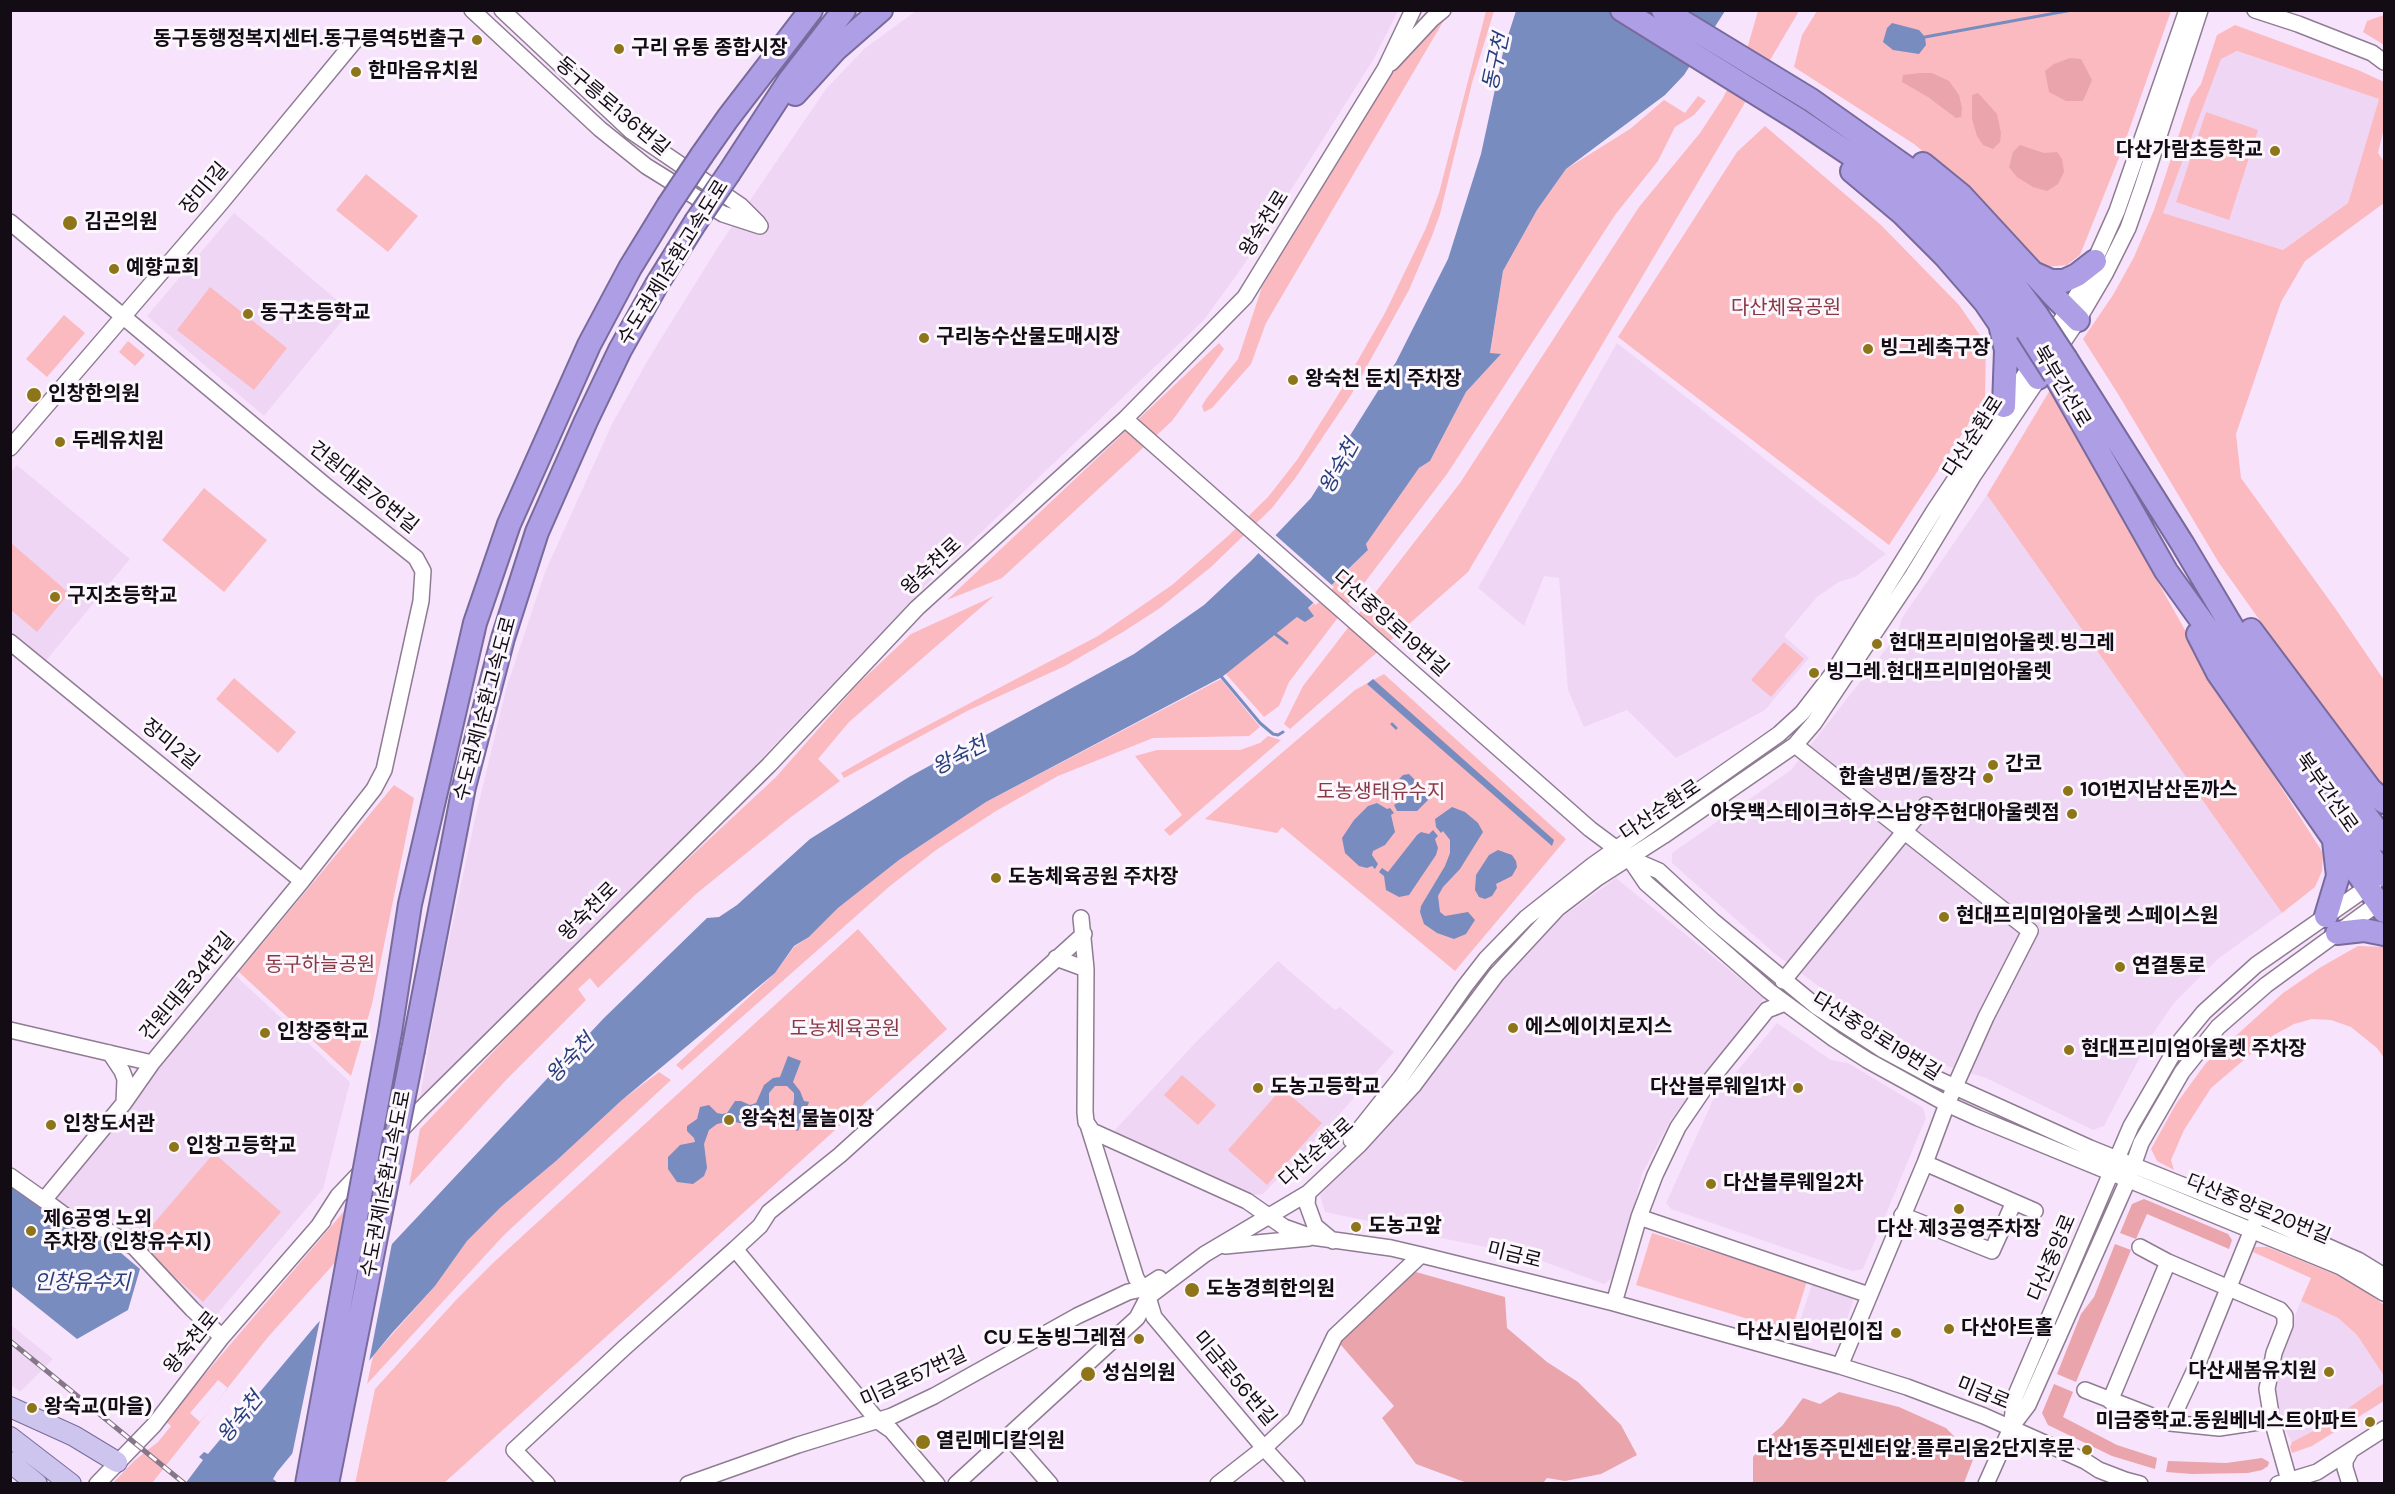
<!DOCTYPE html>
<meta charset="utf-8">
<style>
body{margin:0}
#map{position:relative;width:2395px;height:1494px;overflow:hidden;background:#f8e3fc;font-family:"DM Sans",sans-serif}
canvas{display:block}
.frame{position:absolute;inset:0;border:12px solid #130c15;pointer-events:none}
</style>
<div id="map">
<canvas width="2395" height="1494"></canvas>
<div class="frame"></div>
</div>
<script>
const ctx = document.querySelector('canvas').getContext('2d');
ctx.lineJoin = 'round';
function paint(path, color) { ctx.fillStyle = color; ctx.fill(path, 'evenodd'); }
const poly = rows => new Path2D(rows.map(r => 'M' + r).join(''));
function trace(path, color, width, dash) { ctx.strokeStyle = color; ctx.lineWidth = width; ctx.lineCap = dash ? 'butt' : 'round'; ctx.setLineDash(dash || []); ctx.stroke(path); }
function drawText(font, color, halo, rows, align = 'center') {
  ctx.font = font + ' "DM Sans","Noto Sans KR",sans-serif'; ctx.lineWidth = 6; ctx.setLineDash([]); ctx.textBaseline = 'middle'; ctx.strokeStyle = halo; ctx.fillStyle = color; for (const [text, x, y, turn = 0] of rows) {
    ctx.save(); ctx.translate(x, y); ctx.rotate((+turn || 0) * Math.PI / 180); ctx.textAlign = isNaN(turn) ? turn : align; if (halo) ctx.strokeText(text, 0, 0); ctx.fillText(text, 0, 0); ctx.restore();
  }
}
paint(poly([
 [916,11,1398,11,1373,60,1243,266,1204,320,929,582,742,779,419,1104,437,996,474,823,506,689,545,572,612,424,649,358,718,247,826,89,865,48],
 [2237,51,2379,99,2348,203,2283,250,2162,213,2221,58],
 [234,213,350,311,264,416,147,316],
 [1617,343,1886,554,1855,577,1839,582,1817,597,1784,636,1809,658,1765,710,1676,758,1627,710,1584,727,1568,690,1559,578,1544,576,1524,626,1478,588],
 [17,465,130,559,44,663,11,635,10,473],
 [1987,495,2282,913,2219,958,2174,1003,2150,1038,2104,1126,2093,1130,1986,1078,1934,1062,1875,1028,1774,953,1672,863,1672,853,1791,770,1897,635,1902,618],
 [1616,878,1764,998,1670,1121,1642,1174,1618,1274,1604,1284,1526,1255,1401,1230,1388,1225,1325,1212,1320,1195,1382,1134,1504,974,1554,923],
 [1278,961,1335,1010,1340,1007,1394,1052,1331,1124,1263,1194,1254,1195,1113,1132,1195,1043],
 [236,976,350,1082,323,1189,218,1313,212,1316,200,1309,130,1239,71,1214,58,1202,57,1195,147,1087,155,1069],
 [1777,1023,1831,1060,1848,1063,1923,1108,1926,1118,1863,1269,1852,1271,1671,1209,1666,1203,1713,1100],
 [1812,1284,1854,1297,1843,1333,1830,1340,1797,1330],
 [2301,1301,2338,1318,2357,1335,2384,1376,2384,1383,2321,1427,2292,1442,2283,1426,2276,1390,2277,1367,2284,1342],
 [11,1325,53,1359,20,1392,11,1385]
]), '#f0d6f5');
paint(poly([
 [1486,11,1494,11,1472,83,1440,214,1432,236,1409,290,1351,395,1296,477,1272,508,1211,567,1160,608,1123,632,1065,666,967,711,844,778,841,773,892,744,1098,636,1172,585,1228,536,1268,497,1297,460,1338,395,1385,313,1426,228,1439,193],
 [1758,11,1799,11,1468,572,1290,729,1284,724,1303,686,1460,483,1639,207,1700,133,1723,98,1747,49],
 [1817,11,2171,11,2122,150,2080,255,2067,265,2044,267,1983,201,1914,144,1794,67,1802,35],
 [1447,15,1266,323,1251,364,1212,408,1204,412,1202,406,1206,399,1238,359,1262,287,1400,60,1418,40],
 [2384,15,2384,45,2363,32,2367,21],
 [2235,25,2358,70,2384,82,2384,128,2378,153,2384,162,2384,203,2305,261,2281,302,2236,434,2241,478,2335,608,2384,680,2384,786,2352,750,2219,563,2118,394,2083,339,2113,295,2134,257,2154,210,2191,98,2201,84,2217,35],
 [2237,51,2379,99,2348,203,2283,250,2163,213,2221,59],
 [1698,96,1706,101,1694,115,1675,127,1658,161,1615,215,1447,474,1289,682,1279,706,1264,717,1225,673,1297,617,1313,615,1308,609,1368,550,1366,544,1419,468,1430,461,1466,392,1500,355,1490,354,1503,271,1537,210,1566,169,1630,129,1664,100,1685,113],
 [2206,112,2258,130,2229,220,2176,202],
 [1765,126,1881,225,1959,305,1986,344,1985,399,1889,545,1618,337,1737,152],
 [366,174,418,216,388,252,336,210],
 [210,287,287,348,254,390,177,330],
 [64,315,85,333,47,377,26,359],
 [128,341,145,355,135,366,119,352],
 [1219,343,1224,349,1172,421,1002,578,947,600],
 [2050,390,2217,687,2323,853,2322,871,2315,887,2282,913,1987,495],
 [204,488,267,540,224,592,162,540],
 [11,543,69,593,37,632,11,610],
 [994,596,849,722,818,759,840,781,791,817,696,894,598,988,590,978,578,989,586,1000,507,1079,409,1186,420,1129,587,953,776,777,857,685,911,634],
 [1784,642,1804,659,1771,697,1751,680],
 [1384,674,1566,839,1455,971,1282,827,1277,833,1205,819,1355,690],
 [234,678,296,732,278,753,216,699],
 [1221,679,1260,727,1249,736,1153,738,1058,776,996,811,936,850,890,886,682,1070,676,1065,775,973,794,947,809,937,838,908,899,860,986,802],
 [1268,736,1281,740,1170,836,1164,830,1182,815,1135,756,1157,750,1240,750,1260,743],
 [394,785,414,798,372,1004,351,1076,239,972],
 [858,929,947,1029,444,1483,355,1484,375,1389,456,1300,494,1262],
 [2358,946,2384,947,2384,1058,2377,1048,2351,1027,2331,1020,2312,1019,2294,1024,2272,1036,2211,1088,2184,1130,2171,1160,2174,1170,2157,1161,2151,1149,2176,1104,2206,1063,2283,993,2321,967],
 [659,1072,671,1080,504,1235,367,1384,373,1356,435,1286,467,1241,501,1207,556,1161,622,1100],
 [1182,1075,1216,1105,1198,1125,1164,1095],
 [1282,1088,1322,1123,1267,1185,1228,1150],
 [214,1153,281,1212,203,1302,137,1243],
 [351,1203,341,1256,268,1337,152,1483,112,1484,134,1461,158,1442,171,1426,165,1421],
 [218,1380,228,1388,200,1422,190,1413],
 [1652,1233,1807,1281,1791,1332,1636,1285],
 [2255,1247,2267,1247,2354,1282,2384,1305,2384,1376,2357,1335,2338,1318,2301,1301,2311,1278,2253,1252],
 [2384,1383,2384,1401,2312,1446,2292,1453,2290,1447,2292,1442,2321,1427]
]), '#fbbac0');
paint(poly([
 [2070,58,2081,59,2092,80,2083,101,2066,101,2049,92,2045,71,2054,64],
 [1920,73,1932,73,1949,81,1959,95,1962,108,1961,117,1956,118,1928,97,1902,82,1903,75],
 [1978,93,1997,114,2001,133,2000,142,1993,149,1983,145,1977,136,1972,119,1972,95],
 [2020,145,2044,153,2057,152,2062,159,2064,172,2058,184,2047,191,2033,187,2017,177,2009,167,2013,152],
 [2144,1199,2228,1234,2232,1240,2229,1249,2147,1214,2136,1239,2120,1233,2132,1204],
 [2115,1244,2131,1250,2076,1382,2057,1374,2081,1314,2094,1297],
 [1416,1272,1505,1297,1507,1328,1547,1362,1578,1382,1621,1425,1637,1455,1601,1474,1565,1481,1547,1478,1543,1483,1467,1483,1416,1464,1382,1418,1394,1406,1340,1344,1353,1324,1402,1280],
 [2054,1384,2073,1392,2063,1417,2117,1445,2157,1458,2155,1469,2112,1456,2048,1425,2042,1413],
 [1839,1392,1899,1407,1946,1428,1974,1457,1964,1483,1753,1483,1753,1457,1770,1436,1782,1426,1803,1398,1820,1404],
 [2262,1458,2269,1462,2268,1466,2262,1470,2248,1473,2192,1474,2166,1472,2168,1461,2226,1463]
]), '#e9a5ab');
paint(poly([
 [1516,11,1725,11,1684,75,1665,95,1566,169,1537,210,1503,271,1490,353,1501,354,1466,392,1430,461,1419,468,1366,544,1368,550,1308,608,1314,616,1305,622,1297,617,1222,677,986,802,899,860,838,908,809,937,794,946,775,973,622,1100,556,1161,501,1207,467,1241,435,1286,392,1333,277,1472,273,1479,278,1483,185,1484,203,1460,199,1457,204,1452,208,1454,316,1325,604,1018,707,918,719,917,737,905,810,839,909,777,1134,654,1204,605,1251,561,1311,498,1396,362,1448,259,1481,154,1504,48],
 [1892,23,1919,30,1925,37,1926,45,1919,54,1893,50,1883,42,1887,28],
 [1373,679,1554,840,1552,846,1376,692,1367,684],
 [1409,774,1428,793,1430,798,1417,811,1397,811,1394,805,1399,802,1393,785,1403,775],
 [1377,803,1387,809,1390,808,1394,813,1391,815,1395,832,1385,845,1373,851,1372,855,1378,864,1375,869,1372,866,1367,868,1359,866,1345,853,1342,838,1354,820,1368,806],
 [1452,807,1465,812,1478,823,1483,832,1460,869,1443,887,1438,896,1440,912,1445,916,1468,912,1475,920,1466,934,1454,939,1437,933,1424,924,1420,912,1421,906,1445,866,1450,853,1450,840,1443,831,1441,833,1436,827,1435,819],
 [1433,830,1438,836,1435,839,1438,848,1436,855,1409,895,1399,897,1386,890,1384,876,1379,872,1382,868,1388,872,1417,835,1421,832,1429,834],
 [1498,850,1512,855,1516,861,1517,867,1512,876,1496,884,1497,888,1492,896,1485,899,1479,897,1475,890,1476,875,1489,855],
 [788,1056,801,1061,793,1082,800,1091,804,1101,809,1102,798,1131,774,1123,793,1106,794,1100,794,1093,787,1086,775,1086,769,1093,769,1109,764,1119,750,1125,730,1121,717,1124,709,1130,704,1144,707,1168,704,1176,693,1184,677,1182,668,1169,668,1157,680,1145,695,1142,694,1138,687,1131,687,1126,697,1119,700,1107,709,1105,717,1113,722,1114,727,1113,735,1101,741,1101,750,1105,756,1103,764,1085,773,1078,780,1077],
 [10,1183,65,1227,108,1242,140,1269,128,1310,77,1339,11,1286]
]), '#788cbf');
paint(poly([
 [1273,533,1334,587,1316,605,1256,551],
 [393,1238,368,1367,291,1460,321,1315]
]), '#f8e3fc');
trace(poly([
 [1925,37,2072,10],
 [1274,633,1287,643],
 [1220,675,1260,723,1273,734,1278,735,1283,732],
 [1392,724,1396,728]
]), '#788cbf', 3);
const minor = poly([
 [472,10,600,129,646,166,723,214,760,226],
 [502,10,631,131,741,206,758,223],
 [2255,10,2298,24,2372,53,2384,62],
 [1391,63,1432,19,1443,10],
 [10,222,326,486,416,558,423,571,421,601,384,770,374,789,302,881,152,1063,10,1030],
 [1125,419,1590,829,1629,858,1659,871,1713,921,1817,1007,1883,1050,1933,1077,2090,1148,2257,1215,2358,1260,2384,1276],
 [10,448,220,204,358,37],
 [10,642,302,881],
 [1795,745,2030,931,1986,1017,1947,1104,1925,1163,1840,1366],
 [1629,858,1646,883,1769,991,1834,1039,1867,1060,1947,1104,1978,1118,2341,1267,2384,1293],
 [1081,918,1086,969,1085,1112,1086,1122,1092,1131,1247,1201,1284,1227,1312,1237,1391,1248,1421,1255,1614,1303,1840,1366,1907,1387,1984,1416,2085,1461,2099,1470,2125,1480,2140,1484],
 [1056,958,1086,969],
 [1783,981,1926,805],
 [110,1053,122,1071,125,1079,124,1103],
 [152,1063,124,1103,44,1200,67,1217,108,1231,135,1248,192,1309,222,1337],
 [1088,1125,1136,1278,1148,1297,1154,1317,1264,1448,1297,1484],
 [1351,1140,1401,1077,1465,986,1486,959,1526,918,1593,865,1779,734,1802,713,1833,673,1934,511,2068,310,2087,278,2117,211,2187,10],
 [1925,1163,2035,1211],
 [10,1176,44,1200],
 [1308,1193,1307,1204,1315,1226,1333,1241],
 [1902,1215,1992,1251,2014,1202],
 [1639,1217,1869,1295],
 [318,1227,338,1196,419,1111,769,765,917,608,1125,419,1245,297,1385,69,1413,10],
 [1225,1246,1309,1238],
 [2140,1247,2168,1262],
 [735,1249,760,1226,769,1212,840,1155,1084,934],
 [1614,1303,1639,1217,1655,1175,1678,1127,1708,1083,1767,1010,1785,1003],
 [2085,1390,2170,1423,2219,1428,2272,1420],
 [2110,1401,2168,1262,2280,1310,2285,1316,2285,1325,2274,1353,2267,1389,2272,1420,2290,1484],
 [2170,1423,2198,1363,2254,1225],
 [2012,1426,2028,1405,2128,1180,2141,1143,2182,1072,2218,1027,2266,985,2384,899],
 [1008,1436,1050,1484],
 [97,1484,154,1425,222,1337,323,1221],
 [547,1484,514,1450,624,1348,735,1249,878,1421,891,1430,937,1484],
 [688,1484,798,1445,892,1416,934,1396,1077,1316,1128,1292,1142,1289,1159,1278],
 [956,1484,1137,1318,1148,1297,1205,1254,1308,1193,1360,1144,1413,1086,1496,975,1558,908,1596,879,1663,836,1795,745,1814,723,1913,575,1973,476,2078,320,2105,274,2128,228,2142,188,2200,10],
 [1218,1484,1264,1448,1295,1419,1335,1336,1421,1255],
 [1986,1484,2011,1428,2015,1397,2131,1126,2181,1040,2204,1012,2256,965,2375,882],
 [2278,1484,2317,1472,2384,1429],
 [2350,1484,2345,1468,2345,1461,2350,1452]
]);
const major = poly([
 [10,1407,74,1436,117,1462],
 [10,1437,71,1484],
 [10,1462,37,1484]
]);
const highway = poly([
 [1622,10,1799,120,1897,186,1948,234,1982,270,2027,331],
 [1663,10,1811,100,1907,168,1973,229,2037,315],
 [795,94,835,50,881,10],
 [702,155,728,118,811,10],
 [1923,164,1961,195,2056,298,2078,320],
 [1852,171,1902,213,1945,256,1985,302,2000,324,2006,350,2004,406],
 [729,173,789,81,844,10],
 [2033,273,2051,281,2064,281,2077,275,2095,261],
 [2004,330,2038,378],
 [2066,359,2182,543,2235,632,2315,746,2384,840],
 [2055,375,2166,571,2384,875],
 [2251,630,2370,789,2384,802],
 [2198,634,2218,673,2384,911],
 [2326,916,2338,876,2334,841],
 [2337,933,2364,930,2384,934],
 [390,1032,410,904,475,623,509,524,589,345,630,268,668,206],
 [413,1050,464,787,503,638,537,532,586,421,620,350,657,284,695,223]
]);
trace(minor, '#8f7c93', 18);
trace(major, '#786b9c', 22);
trace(highway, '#786b9c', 26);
trace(minor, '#fff', 15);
trace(major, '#cec5ef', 20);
trace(highway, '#ae9ee5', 22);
const rail = poly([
 [10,1341,185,1484]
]);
trace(rail, '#857788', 5);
trace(rail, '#fbf7fc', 3, [9]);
const highwayBridge = poly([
 [668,206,702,155],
 [695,223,729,173],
 [2037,315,2066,359],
 [2027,331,2055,375],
 [307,1484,390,1032],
 [327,1484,413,1050]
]);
trace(highwayBridge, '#786b9c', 26, []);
trace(highwayBridge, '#ae9ee5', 22);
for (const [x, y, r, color] of [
 [477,40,6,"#8e751a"],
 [619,49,6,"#8e751a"],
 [356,72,6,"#8e751a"],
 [2275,151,6,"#8e751a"],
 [70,223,8,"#8e751a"],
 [114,269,6,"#8e751a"],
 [248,314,6,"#8e751a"],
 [924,338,6,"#8e751a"],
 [1868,349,6,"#8e751a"],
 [1293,380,6,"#8e751a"],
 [34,395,8,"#8e751a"],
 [60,442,6,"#8e751a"],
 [55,597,6,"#8e751a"],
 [1877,644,6,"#8e751a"],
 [1814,673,6,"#8e751a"],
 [1993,765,6,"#8e751a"],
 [1988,778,6,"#8e751a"],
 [2068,791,6,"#8e751a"],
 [2072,814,6,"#8e751a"],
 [996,878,6,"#8e751a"],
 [1944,917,6,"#8e751a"],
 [2120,967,6,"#8e751a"],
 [1513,1028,6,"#8e751a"],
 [265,1033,6,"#8e751a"],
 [2069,1050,6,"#8e751a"],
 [1258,1088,6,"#8e751a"],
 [1798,1088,6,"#8e751a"],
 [729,1120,6,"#8e751a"],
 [51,1125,6,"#8e751a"],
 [174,1147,6,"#8e751a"],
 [1711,1184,6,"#8e751a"],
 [1959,1209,6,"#8e751a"],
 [1356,1227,6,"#8e751a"],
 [31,1231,6,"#8e751a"],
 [1192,1290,8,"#8e751a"],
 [1949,1329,6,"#8e751a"],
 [1896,1333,6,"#8e751a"],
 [1139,1339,6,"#8e751a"],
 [2329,1372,6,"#8e751a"],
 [1088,1374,8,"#8e751a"],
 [32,1408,6,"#8e751a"],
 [2370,1422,6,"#8e751a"],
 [923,1442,8,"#8e751a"],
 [2087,1450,6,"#8e751a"]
]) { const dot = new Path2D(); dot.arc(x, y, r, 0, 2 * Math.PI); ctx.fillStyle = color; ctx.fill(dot); trace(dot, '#fbf7fc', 2); }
drawText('bold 20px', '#130c15', '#fbf7fc', [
 ["동구동행정복지센터.동구릉역5번출구",465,40,"right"],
 ["구리 유통 종합시장",631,49],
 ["한마음유치원",368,72],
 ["다산가람초등학교",2263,151,"right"],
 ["김곤의원",84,223],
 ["예향교회",126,269],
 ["동구초등학교",260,314],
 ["구리농수산물도매시장",936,338],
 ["빙그레축구장",1880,349],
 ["왕숙천 둔치 주차장",1305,380],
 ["인창한의원",48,395],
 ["두레유치원",72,442],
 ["구지초등학교",67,597],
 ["현대프리미엄아울렛.빙그레",1889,644],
 ["빙그레.현대프리미엄아울렛",1826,673],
 ["간코",2005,765],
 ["한솔냉면/돌장각",1976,778,"right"],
 ["101번지남산돈까스",2080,791],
 ["아웃백스테이크하우스남양주현대아울렛점",2060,814,"right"],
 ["도농체육공원 주차장",1008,878],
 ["현대프리미엄아울렛 스페이스원",1956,917],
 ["연결통로",2132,967],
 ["에스에이치로지스",1525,1028],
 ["인창중학교",277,1033],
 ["현대프리미엄아울렛 주차장",2081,1050],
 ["도농고등학교",1270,1088],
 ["다산블루웨일1차",1786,1088,"right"],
 ["왕숙천 물놀이장",741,1120],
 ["인창도서관",63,1125],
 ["인창고등학교",186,1147],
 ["다산블루웨일2차",1723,1184],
 ["제6공영 노외",43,1220],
 ["주차장 (인창유수지)",43,1243],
 ["도농고앞",1368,1227],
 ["다산 제3공영주차장",1959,1230,"center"],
 ["도농경희한의원",1206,1290],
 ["다산아트홀",1961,1329],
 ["다산시립어린이집",1884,1333,"right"],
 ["CU 도농빙그레점",1127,1339,"right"],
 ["다산새봄유치원",2317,1372,"right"],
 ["성심의원",1102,1374],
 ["왕숙교(마을)",44,1408],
 ["미금중학교.동원베네스트아파트",2358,1422,"right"],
 ["열린메디칼의원",936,1442],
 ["다산1동주민센터앞.플루리움2단지후문",2075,1450,"right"]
], 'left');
drawText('20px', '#130c15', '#fbf7fc', [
 ["동구릉로136번길",612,107,40],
 ["장미1길",205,189,-49],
 ["왕숙천로",1265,224,-58],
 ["수도권제1순환고속도로",674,263,-58],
 ["북부간선로",2061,387,59],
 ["다산순환로",1974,437,-57],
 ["건원대로76번길",363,488,39],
 ["왕숙천로",932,567,-43],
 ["다산중앙로19번길",1390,624,42],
 ["수도권제1순환고속도로",486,709,-75],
 ["장미2길",170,745,39],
 ["북부간선로",2326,793,55],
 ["다산순환로",1661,811,-34],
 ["왕숙천로",589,912,-45],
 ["건원대로34번길",188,987,-50],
 ["다산중앙로19번길",1876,1037,32],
 ["다산순환로",1317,1153,-42],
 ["수도권제1순환고속도로",387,1184,-79],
 ["다산중앙로20번길",2258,1210,22],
 ["미금로",1514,1256,14],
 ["다산중앙로",2053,1258,-67],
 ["왕숙천로",192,1343,-51],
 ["미금로57번길",914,1378,-25],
 ["미금로56번길",1234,1379,50],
 ["미금로",1983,1394,22]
]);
drawText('20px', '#893945', '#fbf7fc', [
 ["다산체육공원",1786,309],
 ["도농생태유수지",1381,793],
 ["동구하늘공원",320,966],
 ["도농체육공원",845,1030]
]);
drawText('italic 21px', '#293e7d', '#fbf7fc', [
 ["동구천",1497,62,-78],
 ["왕숙천",1340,467,-61],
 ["왕숙천",960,757,-27],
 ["왕숙천",571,1059,-46],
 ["인창유수지",82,1283],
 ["왕숙천",241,1418,-51]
]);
</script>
